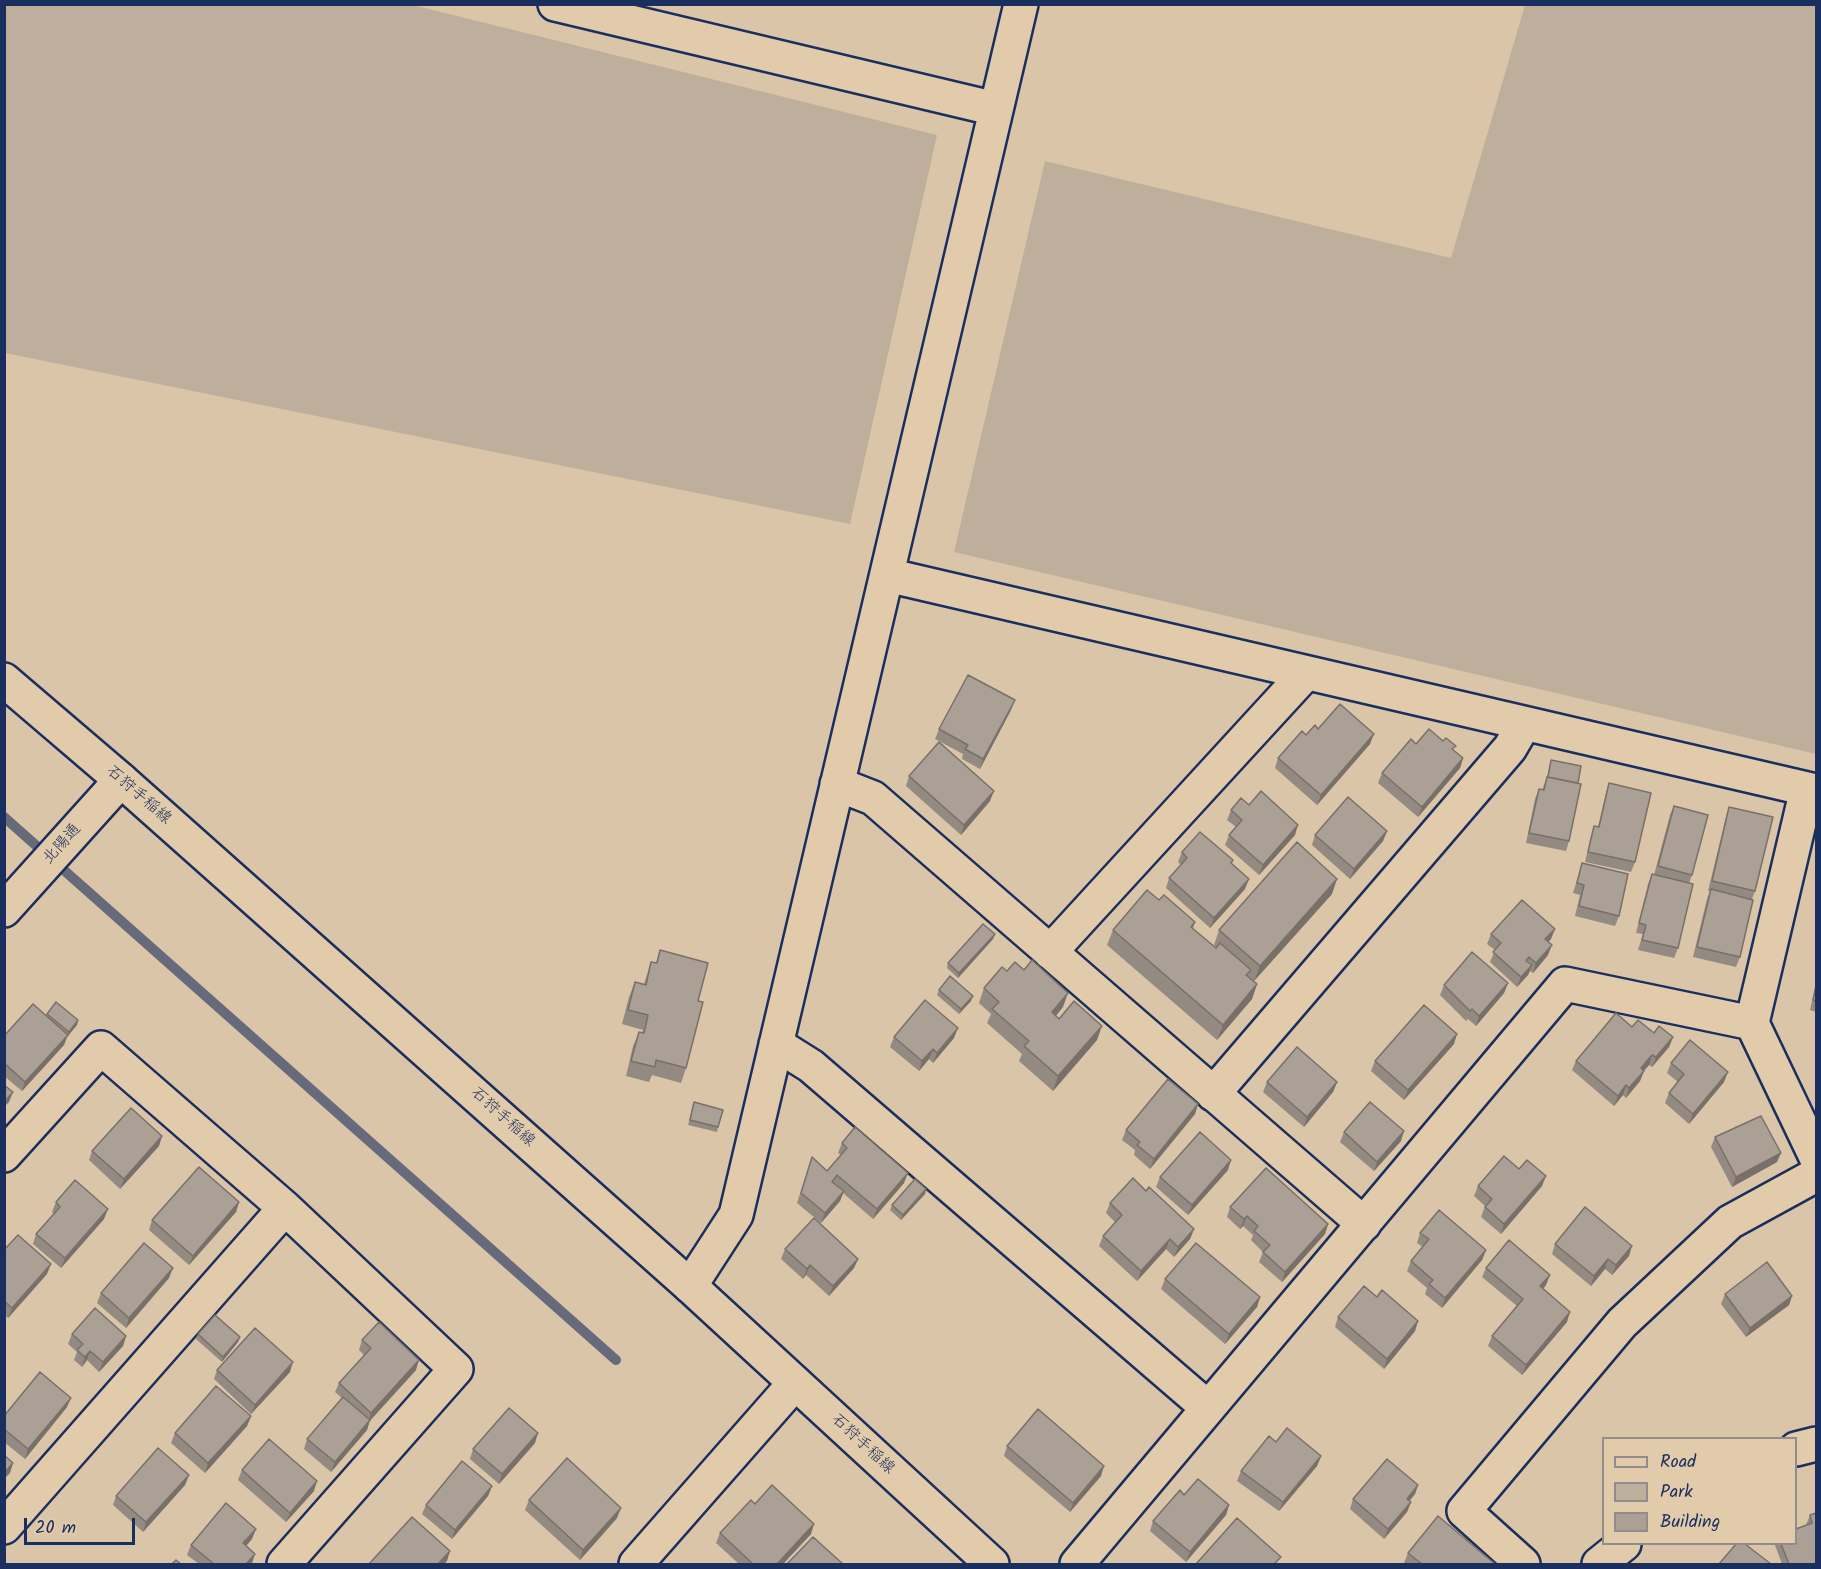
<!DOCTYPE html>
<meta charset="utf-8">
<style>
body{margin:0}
#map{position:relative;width:1821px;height:1569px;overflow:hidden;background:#dac5a8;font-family:Kalam,sans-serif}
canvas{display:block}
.frame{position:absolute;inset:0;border:6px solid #1b2f5e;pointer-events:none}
.legend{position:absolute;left:1602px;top:1437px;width:195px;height:108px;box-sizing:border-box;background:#e2cbab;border:2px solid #928d8c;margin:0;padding:8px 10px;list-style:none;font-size:18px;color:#1b2f5e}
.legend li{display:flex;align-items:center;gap:12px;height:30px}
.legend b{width:30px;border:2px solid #928d8c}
.scale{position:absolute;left:24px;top:1518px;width:111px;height:27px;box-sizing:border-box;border:3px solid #1b2f5e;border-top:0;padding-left:8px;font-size:18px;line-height:21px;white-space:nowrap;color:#1b2f5e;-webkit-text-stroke:4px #e2cbab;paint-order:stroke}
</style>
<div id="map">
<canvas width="1821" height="1569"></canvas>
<div class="frame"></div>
<ul class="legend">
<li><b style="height:8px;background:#e2cbab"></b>Road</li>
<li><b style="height:16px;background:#beaf9d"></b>Park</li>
<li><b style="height:16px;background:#aba096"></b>Building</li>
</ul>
<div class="scale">20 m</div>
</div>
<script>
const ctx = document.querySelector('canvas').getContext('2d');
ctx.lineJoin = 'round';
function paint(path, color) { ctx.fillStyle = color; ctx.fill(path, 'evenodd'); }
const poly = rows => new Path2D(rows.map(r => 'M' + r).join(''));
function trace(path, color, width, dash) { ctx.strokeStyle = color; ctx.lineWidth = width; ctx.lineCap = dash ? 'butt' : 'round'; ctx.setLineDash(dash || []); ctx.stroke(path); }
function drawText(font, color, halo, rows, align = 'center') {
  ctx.font = font + ' Kalam,"Klee One",sans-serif'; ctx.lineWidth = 6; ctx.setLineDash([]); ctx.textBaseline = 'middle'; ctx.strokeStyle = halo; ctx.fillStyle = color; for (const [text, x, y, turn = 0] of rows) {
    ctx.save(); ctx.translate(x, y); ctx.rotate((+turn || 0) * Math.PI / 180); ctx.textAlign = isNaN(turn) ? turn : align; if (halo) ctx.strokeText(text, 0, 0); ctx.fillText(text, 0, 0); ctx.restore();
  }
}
paint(poly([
 [4,5,413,5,937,135,850,524,5,353],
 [1525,5,1816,5,1816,754,954,552,1045,161,1451,258]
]), '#beaf9d');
trace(poly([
 [4,817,616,1360]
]), '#666a7b', 10);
const street = poly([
 [555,4,996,109],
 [887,575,1816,791],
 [837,784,873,798,1364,1224],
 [1807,789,1752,1023,1816,1157],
 [1050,952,1306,673],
 [776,1044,811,1066,1208,1408],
 [1213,1094,1510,748,1524,724],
 [4,1155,101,1048,285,1208,456,1369,284,1564],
 [690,1286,736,1215,1021,4],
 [4,1527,285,1208],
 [636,1564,795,1383],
 [1077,1564,1565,984,1752,1023],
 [1523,1564,1464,1511,1622,1323,1730,1222,1816,1175]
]);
const secondary = poly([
 [4,910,121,780],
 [1796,1449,1816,1444],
 [1599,1564,1624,1544]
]);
const primary = poly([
 [4,680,121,780,690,1286,992,1564]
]);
trace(street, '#1b2f5e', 38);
trace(secondary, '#1b2f5e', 38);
trace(primary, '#1b2f5e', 38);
trace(street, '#e2cbab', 33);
trace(secondary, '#e2cbab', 33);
trace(primary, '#e2cbab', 33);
paint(poly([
 [1011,710,980,769,962,759,963,754,935,739,939,729],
 [1318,729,1370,744,1317,805,1275,768,1278,758],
 [1416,744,1454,751,1463,758,1460,768,1418,817,1378,783,1382,773],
 [1551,760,1578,783,1569,841,1566,851,1526,843,1535,799,1539,789,1542,790,1547,777],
 [909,776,990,801,961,835,906,786],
 [1609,783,1635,862,1631,872,1585,862,1591,836,1594,826,1598,827,1606,793],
 [1249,805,1295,835,1259,875,1225,845,1229,835,1236,827,1227,820,1231,810],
 [1674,806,1692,875,1689,883,1678,948,1674,958,1638,950,1643,934,1636,933,1648,884,1652,874,1654,875,1670,815],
 [1729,807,1755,891,1752,899,1740,957,1736,967,1693,957,1707,899,1710,891,1708,891,1726,817],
 [1387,831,1383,841,1350,879,1312,845,1315,835],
 [1182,852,1245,889,1210,928,1166,888,1169,878,1181,865,1178,862],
 [1582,863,1619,916,1615,926,1575,916,1580,895,1573,893],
 [1332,894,1254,981,1248,976,1257,984,1252,999,1217,1040,1107,945,1113,930,1159,900,1195,922,1193,929,1216,948,1216,947,1214,945,1219,930],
 [995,934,993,939,958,978,947,968,948,963],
 [1491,934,1551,939,1548,942,1548,955,1533,973,1530,971,1528,975,1517,987,1490,962,1495,950,1487,944],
 [660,950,698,1001,686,1068,681,1083,652,1075,649,1082,626,1076,633,1046,639,1032,642,1033,643,1030,622,1024,629,997,635,982,644,984,651,962,656,963],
 [1024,970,1063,1007,1056,1016,1059,1019,1097,1040,1053,1091,1019,1061,1022,1054,987,1023,991,1014,979,1003,984,988,1007,971],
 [1816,982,1816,1012,1810,1010],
 [1508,983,1504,993,1476,1026,1468,1019,1466,1021,1440,995,1444,985],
 [939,990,971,1001,959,1014,937,995],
 [47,1014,78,1020,77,1025,67,1037,64,1045,22,1091,4,1076,4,1036,46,1015],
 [1632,1027,1673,1037,1669,1047,1652,1067,1649,1065,1644,1071,1640,1081,1626,1098,1623,1095,1614,1106,1572,1070,1576,1061],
 [894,1037,954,1038,933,1063,929,1059,919,1071,890,1047],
 [1454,1044,1404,1100,1371,1071,1375,1061],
 [1671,1063,1724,1082,1689,1124,1665,1103,1669,1093,1678,1082,1667,1073],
 [1267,1082,1337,1082,1333,1092,1304,1127,1263,1092],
 [694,1102,718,1127,717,1132,688,1125],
 [1198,1104,1195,1114,1150,1169,1134,1155,1135,1150,1122,1140,1126,1130],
 [1344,1132,1401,1141,1374,1171,1340,1142],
 [162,1136,159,1146,120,1189,89,1160,92,1151],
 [1715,1137,1777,1162,1732,1187,1711,1147],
 [842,1143,904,1183,873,1219,843,1193,840,1201,821,1223,797,1203,812,1157,827,1171,841,1155,838,1153],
 [1519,1169,1542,1186,1501,1234,1481,1217,1485,1206,1474,1196,1478,1186],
 [1228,1170,1188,1215,1156,1187,1160,1177],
 [926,1189,925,1194,901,1220,890,1210,892,1205],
 [1146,1191,1194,1229,1190,1239,1174,1257,1166,1249,1137,1281,1099,1246,1103,1236,1115,1222,1106,1213,1110,1203],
 [56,1202,104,1219,61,1268,33,1244,36,1234,54,1214,52,1212],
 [239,1202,236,1212,189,1265,149,1230,152,1220],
 [1230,1207,1328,1224,1325,1234,1282,1282,1259,1262,1263,1252,1251,1240,1253,1235,1243,1226,1240,1229,1227,1217],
 [1420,1233,1486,1250,1482,1260,1442,1308,1425,1294,1427,1288,1407,1271,1411,1261,1423,1247,1417,1243],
 [1555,1244,1629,1256,1612,1275,1605,1269,1591,1286,1552,1254],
 [785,1249,858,1259,854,1268,829,1296,806,1275,803,1279,781,1259],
 [4,1250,47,1274,8,1318,4,1314],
 [1486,1268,1546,1285,1543,1289,1567,1322,1522,1375,1488,1346,1492,1336,1517,1306,1482,1277],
 [169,1278,126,1328,97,1303,101,1293],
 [1165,1279,1260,1297,1257,1307,1225,1344,1161,1289],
 [1725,1294,1792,1296,1789,1305,1746,1337,1721,1304],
 [1338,1317,1418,1321,1415,1331,1384,1369,1335,1327],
 [72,1334,126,1336,123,1346,99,1372,87,1360,82,1367,74,1360,77,1352,68,1344],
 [198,1334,240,1337,238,1342,222,1362,196,1339],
 [362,1340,416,1370,370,1420,367,1430,331,1472,304,1449,307,1439,342,1398,335,1392,339,1383,364,1355,359,1350],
 [217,1370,290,1372,251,1414,214,1379],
 [67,1407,25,1459,4,1442,4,1416],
 [251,1416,247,1426,205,1473,171,1443,175,1433],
 [1276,1442,1321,1456,1317,1466,1279,1511,1237,1481,1241,1471],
 [535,1443,499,1484,470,1459,473,1449],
 [1007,1446,1101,1476,1070,1512,1004,1456],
 [242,1470,314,1491,286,1522,238,1480],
 [189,1475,185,1485,143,1532,113,1505,116,1496],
 [1418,1485,1415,1494,1409,1501,1411,1502,1407,1512,1384,1539,1350,1509,1353,1499],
 [492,1486,488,1496,452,1539,422,1514,426,1505],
 [529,1500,617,1518,580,1560,525,1510],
 [1229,1505,1226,1515,1186,1562,1150,1531,1153,1521],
 [1816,1513,1816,1564,1782,1564,1775,1545,1775,1544,1796,1544,1806,1525,1810,1515],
 [720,1533,811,1534,783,1564,739,1564,716,1543],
 [252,1539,246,1546,252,1563,251,1564,199,1564,187,1555,191,1545],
 [1408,1553,1495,1564,1406,1564,1404,1563]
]), '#938a81');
paint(poly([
 [1015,700,1011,710,980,769,983,759],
 [1374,734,1370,744,1317,805,1321,795],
 [1463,758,1460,768,1418,817,1422,807],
 [994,791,990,801,961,835,964,825],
 [1298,825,1295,835,1259,875,1263,865],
 [1387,831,1383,841,1350,879,1354,869],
 [1249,879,1245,889,1210,928,1214,918],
 [1337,879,1332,894,1254,981,1260,966],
 [1555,929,1551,939,1542,949,1545,939],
 [995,934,993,939,958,978,959,973],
 [1552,945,1548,955,1533,973,1536,963],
 [1532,965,1528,975,1517,987,1521,977],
 [1508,983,1504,993,1476,1026,1479,1016],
 [1257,984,1252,999,1217,1040,1223,1025],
 [1068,993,1063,1007,1046,1027,1052,1012],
 [973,996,971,1001,959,1014,961,1009],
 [78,1020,77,1025,67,1037,64,1045,22,1091,25,1082,67,1035,69,1032],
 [1102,1026,1097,1040,1053,1091,1058,1076],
 [958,1028,954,1038,933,1063,937,1053],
 [1457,1034,1454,1044,1404,1100,1408,1090],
 [1673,1037,1669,1047,1652,1067,1656,1057],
 [933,1049,929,1059,919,1071,922,1061],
 [1652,1055,1649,1065,1637,1078,1641,1068],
 [1644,1071,1640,1081,1626,1098,1629,1088],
 [1728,1072,1724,1082,1689,1124,1693,1114],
 [1337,1082,1333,1092,1304,1127,1307,1117],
 [1626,1085,1623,1095,1614,1106,1618,1096],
 [13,1092,9,1102,4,1107,4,1102],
 [1198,1104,1195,1114,1150,1169,1154,1159],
 [1404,1131,1401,1141,1374,1171,1377,1162],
 [162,1136,159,1146,120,1189,124,1179],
 [1781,1153,1777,1162,1732,1187,1736,1177],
 [1231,1160,1228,1170,1188,1215,1192,1205],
 [908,1173,904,1183,873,1219,877,1209],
 [1546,1176,1542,1186,1501,1234,1504,1224],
 [926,1189,925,1194,901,1220,903,1215],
 [844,1191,840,1201,821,1223,825,1213],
 [239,1202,236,1212,189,1265,193,1256],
 [108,1209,104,1219,61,1268,65,1258],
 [1247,1216,1243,1226,1240,1229,1244,1219],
 [1328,1224,1325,1234,1282,1282,1285,1272],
 [1194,1229,1190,1239,1174,1257,1178,1247],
 [1170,1239,1166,1249,1137,1281,1141,1271],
 [1632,1246,1629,1256,1612,1275,1616,1265],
 [1486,1250,1482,1260,1442,1308,1445,1298],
 [858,1259,854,1268,829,1296,833,1286],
 [1608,1259,1605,1269,1591,1286,1594,1276],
 [51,1264,47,1274,8,1318,12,1308],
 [810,1265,806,1275,803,1279,807,1269],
 [173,1268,169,1278,126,1328,129,1318],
 [1550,1275,1546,1285,1537,1296,1540,1286],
 [1792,1296,1789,1305,1746,1337,1750,1328],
 [1260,1297,1257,1307,1225,1344,1229,1334],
 [1570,1312,1567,1322,1522,1375,1526,1365],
 [1418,1321,1415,1331,1384,1369,1387,1359],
 [126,1336,123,1346,99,1372,103,1362],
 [240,1337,238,1342,222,1362,223,1357],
 [90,1351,87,1360,82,1367,85,1357],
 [419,1360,416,1370,368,1423,371,1413],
 [293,1362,290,1372,251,1414,255,1405],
 [71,1398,67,1407,25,1459,28,1449],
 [251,1416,247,1426,205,1473,208,1463],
 [370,1420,367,1430,331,1472,335,1462],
 [538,1433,535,1443,499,1484,502,1474],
 [1321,1456,1317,1466,1279,1511,1283,1502],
 [13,1463,10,1473,4,1479,4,1473],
 [1104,1466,1101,1476,1070,1512,1073,1503],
 [189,1475,185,1485,143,1532,146,1522],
 [317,1481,314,1491,286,1522,290,1513],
 [1418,1485,1415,1494,1403,1509,1407,1499],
 [492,1486,488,1496,452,1539,455,1530],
 [1411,1502,1407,1512,1384,1539,1388,1529],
 [1229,1505,1226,1515,1186,1562,1190,1552],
 [621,1508,617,1518,580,1560,583,1550],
 [814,1524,811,1534,783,1564,777,1564],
 [256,1529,252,1539,240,1553,243,1543],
 [450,1551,447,1561,444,1564,438,1564],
 [255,1554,252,1563,251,1564,246,1564]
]), '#787069');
const building = poly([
 [968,675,1015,700,983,759,965,749,968,745,939,729,968,675],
 [1340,704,1374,734,1321,795,1278,758,1302,731,1306,735,1315,725,1318,729,1340,704],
 [1429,729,1443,741,1446,738,1456,746,1452,749,1463,758,1422,807,1382,773,1411,739,1416,744,1429,729],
 [939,742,994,791,964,825,909,776,939,742],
 [1551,760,1581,766,1578,783,1548,777,1551,760],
 [1547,777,1581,784,1569,841,1529,833,1539,789,1544,790,1547,777],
 [1609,783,1651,793,1635,862,1588,852,1594,826,1599,827,1609,783],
 [1261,791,1298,825,1263,865,1229,835,1242,820,1231,810,1241,798,1249,805,1261,791],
 [1348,797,1387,831,1354,869,1315,835,1348,797],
 [1674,806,1708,815,1692,875,1658,866,1674,806],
 [1729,807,1773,817,1755,891,1712,881,1729,807],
 [1200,832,1233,860,1231,863,1249,879,1214,918,1169,878,1187,858,1182,852,1200,832],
 [1297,842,1337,879,1260,966,1219,930,1297,842],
 [1582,863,1628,874,1619,916,1579,906,1584,885,1577,883,1582,863],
 [1652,874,1693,884,1678,948,1642,940,1646,925,1639,923,1652,874],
 [1711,889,1753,900,1740,957,1697,947,1711,889],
 [1147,890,1159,900,1164,895,1195,922,1191,927,1216,948,1220,943,1251,970,1246,975,1257,984,1223,1025,1113,930,1147,890],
 [1522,900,1555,929,1545,939,1552,945,1536,963,1529,957,1526,961,1532,965,1521,977,1493,952,1501,943,1491,934,1522,900],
 [983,924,995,934,959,973,948,963,983,924],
 [660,950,708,963,698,1001,703,1002,686,1068,656,1060,655,1067,631,1061,639,1032,644,1033,648,1015,628,1010,635,982,646,985,651,962,657,963,660,950],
 [1472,952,1508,983,1479,1016,1472,1009,1470,1011,1444,985,1472,952],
 [1032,960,1068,993,1052,1012,1059,1019,1074,1001,1102,1026,1058,1076,1024,1046,1029,1041,992,1009,999,1002,984,988,1002,967,1007,971,1015,962,1024,970,1032,960],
 [950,976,973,996,961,1009,939,990,950,976],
 [1816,987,1816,1001,1813,1000,1816,987],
 [925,1000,958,1028,937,1053,933,1049,922,1061,894,1037,925,1000],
 [56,1002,78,1020,69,1032,47,1014,56,1002],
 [33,1004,68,1035,25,1082,4,1063,4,1036,33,1004],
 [1424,1005,1457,1034,1408,1090,1375,1061,1424,1005],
 [1616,1013,1632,1027,1638,1020,1654,1033,1659,1026,1673,1037,1656,1057,1652,1055,1641,1068,1644,1071,1629,1088,1626,1085,1618,1096,1576,1061,1616,1013],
 [1690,1040,1728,1072,1693,1114,1669,1093,1684,1074,1671,1063,1690,1040],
 [1297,1047,1337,1082,1307,1117,1267,1082,1297,1047],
 [1168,1079,1198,1104,1154,1159,1137,1145,1140,1142,1126,1130,1168,1079],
 [4,1085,13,1092,4,1102,4,1085],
 [694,1102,723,1110,718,1127,690,1120,694,1102],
 [1370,1102,1404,1131,1377,1162,1344,1132,1370,1102],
 [131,1108,162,1136,124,1179,92,1151,131,1108],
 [1761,1116,1781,1153,1736,1177,1715,1137,1761,1116],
 [855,1127,908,1173,877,1209,837,1175,832,1182,844,1191,825,1213,801,1193,812,1157,827,1171,847,1148,842,1143,855,1127],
 [1200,1132,1231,1160,1192,1205,1160,1177,1200,1132],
 [1504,1156,1519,1169,1527,1160,1546,1176,1504,1224,1485,1207,1492,1199,1478,1186,1504,1156],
 [199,1167,239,1202,193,1256,152,1220,199,1167],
 [1266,1168,1328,1224,1285,1272,1263,1252,1270,1245,1254,1231,1258,1226,1247,1216,1244,1219,1230,1207,1266,1168],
 [1133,1178,1146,1191,1149,1187,1194,1229,1178,1247,1170,1239,1141,1271,1103,1236,1122,1215,1110,1203,1133,1178],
 [915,1179,926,1189,903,1215,892,1205,915,1179],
 [75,1180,108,1209,65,1258,36,1234,60,1207,56,1202,75,1180],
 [1585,1207,1632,1246,1616,1265,1608,1259,1594,1276,1555,1244,1585,1207],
 [1439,1210,1486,1250,1445,1298,1429,1284,1433,1280,1411,1261,1429,1239,1420,1233,1439,1210],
 [814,1218,858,1259,833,1286,810,1265,807,1269,785,1249,814,1218],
 [18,1235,51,1264,12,1308,4,1301,4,1250,18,1235],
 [1509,1240,1550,1275,1540,1286,1570,1312,1526,1365,1492,1336,1523,1299,1486,1268,1509,1240],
 [144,1243,173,1268,129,1318,101,1293,144,1243],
 [1196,1243,1260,1297,1229,1334,1165,1279,1196,1243],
 [1767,1262,1792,1296,1750,1328,1725,1294,1767,1262],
 [1364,1286,1377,1297,1382,1290,1418,1321,1387,1359,1338,1317,1364,1286],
 [95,1308,126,1336,103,1362,90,1351,85,1357,77,1350,83,1344,72,1334,95,1308],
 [215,1315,240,1337,223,1357,198,1334,215,1315],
 [379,1322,419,1360,371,1413,339,1383,371,1348,362,1340,379,1322],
 [255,1328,293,1362,255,1405,217,1370,255,1328],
 [40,1372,71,1398,28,1449,4,1429,4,1416,40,1372],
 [216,1386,251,1416,208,1463,175,1433,216,1386],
 [343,1397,370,1420,335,1462,307,1439,343,1397],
 [509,1408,538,1433,502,1474,473,1449,509,1408],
 [1038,1409,1104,1466,1073,1503,1007,1446,1038,1409],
 [1287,1428,1321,1456,1283,1502,1241,1471,1269,1436,1276,1442,1287,1428],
 [269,1439,317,1481,290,1513,242,1470,269,1439],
 [158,1448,189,1475,146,1522,116,1496,158,1448],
 [4,1455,13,1463,4,1473,4,1455],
 [567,1458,621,1508,583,1550,529,1500,567,1458],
 [1387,1459,1418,1485,1407,1499,1411,1502,1388,1529,1353,1499,1387,1459],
 [462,1461,492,1486,455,1530,426,1505,462,1461],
 [1198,1479,1229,1505,1190,1552,1153,1521,1180,1490,1184,1495,1198,1479],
 [772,1485,814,1524,777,1564,753,1564,720,1533,751,1500,755,1504,772,1485],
 [226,1503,256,1529,243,1543,255,1554,246,1564,214,1564,191,1545,226,1503],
 [1816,1513,1816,1564,1789,1564,1781,1544,1796,1544,1796,1529,1812,1523,1810,1515,1816,1513],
 [1438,1516,1495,1564,1422,1564,1408,1553,1438,1516],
 [412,1517,450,1551,438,1564,369,1564,412,1517],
 [1237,1518,1281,1557,1274,1564,1196,1564,1237,1518],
 [813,1537,843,1564,787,1564,813,1537],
 [1736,1544,1745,1544,1771,1564,1719,1564,1736,1544],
 [176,1560,181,1564,172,1564,176,1560]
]);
paint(building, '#aba096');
trace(building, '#787069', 1.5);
drawText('16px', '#1b2f5e', '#e2cbab', [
 ["石狩手稲線",138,796,41],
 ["北陽通",63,845,-48],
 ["石狩手稲線",502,1118,42],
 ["石狩手稲線",862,1445,43]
]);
</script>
